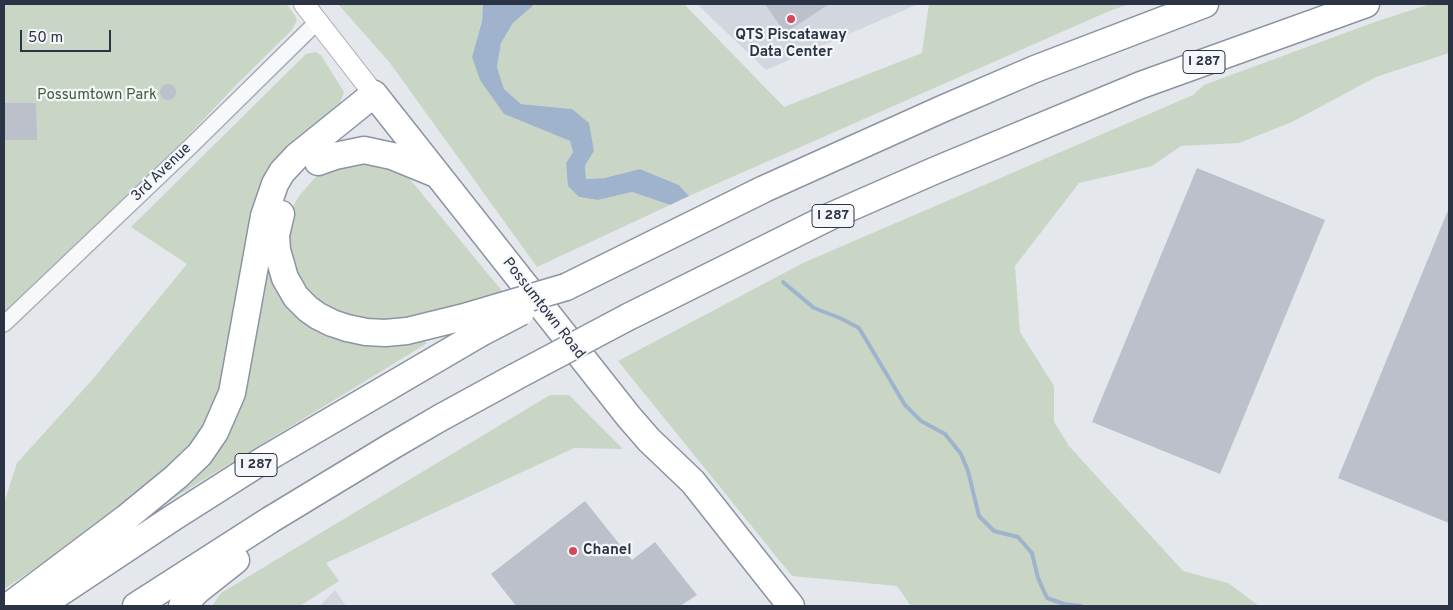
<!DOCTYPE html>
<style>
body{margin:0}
#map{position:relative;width:1453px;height:610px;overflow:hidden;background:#e4e7ec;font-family:Overpass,sans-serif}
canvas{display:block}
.frame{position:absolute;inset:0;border:5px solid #2b3445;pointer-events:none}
.scale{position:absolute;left:20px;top:30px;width:91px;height:22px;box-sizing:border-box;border:2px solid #2b3445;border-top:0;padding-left:6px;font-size:15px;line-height:18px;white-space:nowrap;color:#2b3445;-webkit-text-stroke:4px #f4f6f9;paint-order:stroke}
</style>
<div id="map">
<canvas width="1453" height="610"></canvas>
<div class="frame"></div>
<div class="scale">50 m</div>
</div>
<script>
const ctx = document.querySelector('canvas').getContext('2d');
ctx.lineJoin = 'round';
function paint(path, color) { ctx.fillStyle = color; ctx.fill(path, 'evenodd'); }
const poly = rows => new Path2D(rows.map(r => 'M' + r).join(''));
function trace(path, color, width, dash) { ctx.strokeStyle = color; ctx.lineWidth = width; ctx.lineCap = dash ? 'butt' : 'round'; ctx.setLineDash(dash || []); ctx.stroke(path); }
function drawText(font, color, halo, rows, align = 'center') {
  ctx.font = font + ' Overpass,sans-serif'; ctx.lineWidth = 4.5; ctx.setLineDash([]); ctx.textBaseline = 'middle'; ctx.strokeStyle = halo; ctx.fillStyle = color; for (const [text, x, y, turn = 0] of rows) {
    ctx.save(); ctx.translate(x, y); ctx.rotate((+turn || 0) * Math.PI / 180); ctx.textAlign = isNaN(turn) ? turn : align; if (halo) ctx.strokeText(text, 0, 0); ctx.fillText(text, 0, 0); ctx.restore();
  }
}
paint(poly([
 [697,4,918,4,766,70],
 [335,590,346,606,320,606]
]), '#d2d6de');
paint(poly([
 [4,4,287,4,296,17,297,20,292,30,237,84,172,153,4,315],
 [338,4,483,4,482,21,472,57,504,114,570,141,573,152,566,163,569,186,579,197,598,200,632,192,670,205,537,267,390,63],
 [535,4,684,4,784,107,922,53,929,4,1129,4,1107,12,689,196,679,185,640,169,604,178,586,179,585,166,594,151,572,109,521,104,504,89,497,67,501,43,513,23],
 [1430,4,1449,4,1449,53,1376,77,1292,122,1239,143,1181,146,1152,166,1079,183,1015,266,1020,332,1054,386,1054,422,1069,446,1183,571,1228,583,1259,606,911,606,897,586,792,576,618,361,803,263,1193,95,1204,85,1372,23],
 [316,52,321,55,344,92,337,112,276,167,228,377,203,436,138,500,4,589,4,503,17,463,92,380,187,264,131,227,306,54],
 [345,160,376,163,404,172,502,291,436,314,382,326,359,322,312,301,287,257,290,212,299,196,319,173],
 [265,250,290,299,425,336,426,344,131,524,209,451],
 [550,395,569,395,623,449,574,448,326,563,339,581,300,606,212,606,221,593]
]), '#c9d6c5');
paint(poly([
 [483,4,535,4,513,23,501,43,497,67,504,89,521,104,572,109,589,123,594,151,585,166,586,179,604,178,640,169,679,185,689,196,670,205,632,192,598,200,579,197,568,186,566,163,573,152,570,141,504,114,480,80,472,57,482,21]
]), '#9fb4cc');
trace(poly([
 [783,282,814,308,840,318,859,328,905,405,921,421,945,434,961,454,968,471,979,516,994,531,1018,537,1032,553,1038,578,1047,598,1064,604,1081,606]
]), '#9fb4cc', 4);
paint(poly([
 [765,4,829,4,785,33],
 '160 92a8 8 0 1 1 16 0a8 8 0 1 1-16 0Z',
 [4,103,36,103,37,140,4,140],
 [1197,168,1325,220,1220,474,1092,422],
 [1449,208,1449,523,1338,478],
 [585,501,632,560,655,542,697,595,680,606,516,606,491,574]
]), '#bbc0ca');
const street = poly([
 [4,324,191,146,318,21]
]);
const secondary = poly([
 [304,4,374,94]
]);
const highway = poly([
 [318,162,335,156,364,150,392,156,436,174],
 [281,214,276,235,277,250,285,278,296,297,308,309,318,316,332,323,347,328,366,332,385,333,407,331,468,316],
 [566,287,764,189,942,109,1035,69,1205,4],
 [628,317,831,216,936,170,1141,85,1366,4],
 [9,606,126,518,176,477,200,454,215,432,232,393,264,216,275,184,282,172,297,156,374,94,629,417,649,440,693,482,791,606],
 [40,606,174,517,262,461,479,334],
 [136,606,270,520,392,446,440,418,515,377],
 [182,606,198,590,236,560]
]);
trace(street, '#a9aeb7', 18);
trace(secondary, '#a9aeb7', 22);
trace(highway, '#8b94a3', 29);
trace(street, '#f7f8fa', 15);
trace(secondary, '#fff', 20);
trace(highway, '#fff', 26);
const highwayBridge = poly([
 [468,316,566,287],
 [479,334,521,312],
 [515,377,628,317]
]);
trace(highwayBridge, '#8b94a3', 29, []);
trace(highwayBridge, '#fff', 26);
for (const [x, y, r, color] of [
 [791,19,5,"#d1495b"],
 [573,551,5,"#d1495b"]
]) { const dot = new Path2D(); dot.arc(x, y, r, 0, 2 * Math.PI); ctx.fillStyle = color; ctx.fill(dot); trace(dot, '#f4f6f9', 2); }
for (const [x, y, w] of [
 [1204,62,42],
 [833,216,42],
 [256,465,42]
]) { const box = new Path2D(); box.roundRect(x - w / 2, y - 11.5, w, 23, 4); ctx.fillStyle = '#f4f6f9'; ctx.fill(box); trace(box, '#2b3445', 1); }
drawText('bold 14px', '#2b3445', null, [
 ["I 287",1204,62],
 ["I 287",833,216],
 ["I 287",256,465]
]);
drawText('bold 15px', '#2b3445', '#f4f6f9', [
 ["QTS Piscataway",791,36],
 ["Data Center",791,53],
 ["Chanel",583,551,"left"]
]);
drawText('15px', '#3f6138', '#f4f6f9', [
 ["Possumtown Park",97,96]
]);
drawText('15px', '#2b3445', '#f4f6f9', [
 ["3rd Avenue",162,173,-44],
 ["Possumtown Road",543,309,52]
]);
</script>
